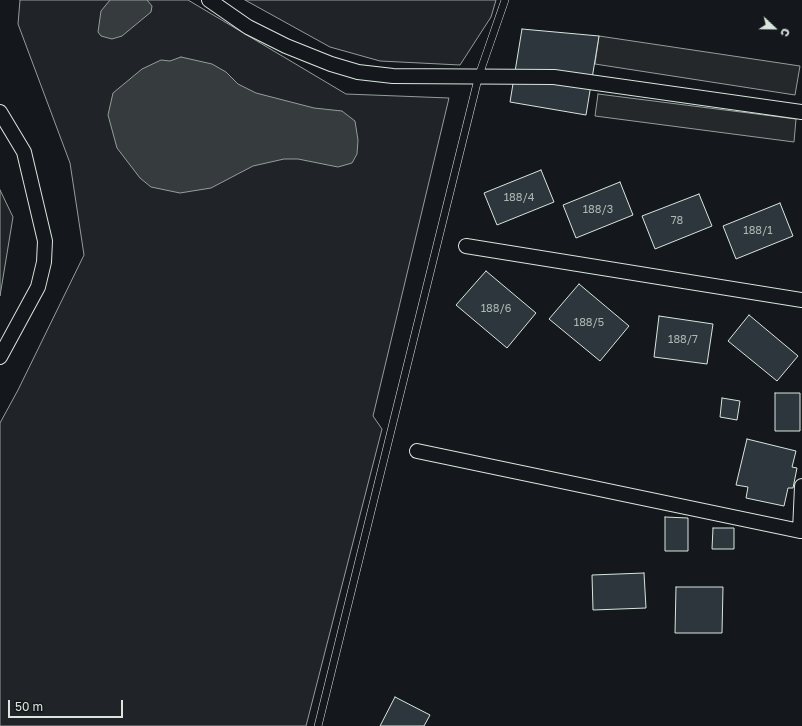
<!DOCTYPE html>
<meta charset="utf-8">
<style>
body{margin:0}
#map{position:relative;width:802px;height:726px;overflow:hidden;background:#14181c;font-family:"Golos Text",sans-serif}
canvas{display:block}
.north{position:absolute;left:754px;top:8px;width:40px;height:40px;-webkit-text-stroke:3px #14181c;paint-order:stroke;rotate:112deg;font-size:11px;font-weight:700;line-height:16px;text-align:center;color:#d8e6dc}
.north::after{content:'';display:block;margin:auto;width:14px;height:18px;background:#d8e6dc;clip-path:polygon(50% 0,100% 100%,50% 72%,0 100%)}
.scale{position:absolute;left:8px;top:700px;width:115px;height:18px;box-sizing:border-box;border:2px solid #d8e6dc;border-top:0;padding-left:5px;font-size:12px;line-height:14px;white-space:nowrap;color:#d8e6dc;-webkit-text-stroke:3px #14181c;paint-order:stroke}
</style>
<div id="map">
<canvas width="802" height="726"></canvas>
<div class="north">С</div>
<div class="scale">50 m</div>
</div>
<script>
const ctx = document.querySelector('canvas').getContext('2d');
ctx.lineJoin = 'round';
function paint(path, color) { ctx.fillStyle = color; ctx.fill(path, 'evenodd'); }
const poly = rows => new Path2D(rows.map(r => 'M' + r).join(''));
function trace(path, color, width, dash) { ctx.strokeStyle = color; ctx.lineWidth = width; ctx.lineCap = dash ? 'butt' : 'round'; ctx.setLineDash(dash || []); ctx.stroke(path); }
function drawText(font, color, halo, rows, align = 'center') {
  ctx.font = font + ' "Golos Text",sans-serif'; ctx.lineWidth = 3; ctx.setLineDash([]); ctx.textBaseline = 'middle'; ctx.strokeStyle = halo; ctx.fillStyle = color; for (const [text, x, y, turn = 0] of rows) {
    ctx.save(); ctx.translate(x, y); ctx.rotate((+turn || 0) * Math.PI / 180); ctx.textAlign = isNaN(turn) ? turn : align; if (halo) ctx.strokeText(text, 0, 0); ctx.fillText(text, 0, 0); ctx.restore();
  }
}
const green = poly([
 [20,0,188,0,346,94,449,98,373,416,382,429,306,726,0,726,0,423,18,390,84,255,70,163,18,24,20,0],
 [245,0,496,0,491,17,460,65,380,61,330,47,245,0],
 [0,190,13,217,0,296,0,190]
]);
paint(green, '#202428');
trace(green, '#939e99', 1);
const parking = poly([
 [599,36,800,66,795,95,595,64,599,36],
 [598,94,796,119,794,142,595,116,598,94]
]);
paint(parking, '#24282b');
trace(parking, '#939e99', 1);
const water = poly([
 [110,0,147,0,152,6,151,12,122,36,112,39,101,36,98,32,101,11,110,0],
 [181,57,212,64,226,72,238,84,256,93,314,108,342,111,355,121,358,140,357,154,352,163,338,167,298,159,284,159,253,166,211,188,180,193,151,187,140,178,117,148,108,115,113,93,142,69,161,60,170,61,181,57]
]);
paint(water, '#363b3e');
trace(water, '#939e99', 1);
const building = poly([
 [522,29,599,36,586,115,510,102,522,29],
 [541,170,554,202,497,225,484,193,541,170],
 [620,182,633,215,576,238,563,205,620,182],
 [699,194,712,226,655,249,642,216,699,194],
 [780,203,793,236,736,259,723,226,780,203],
 [486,271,536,313,507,348,456,305,486,271],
 [579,284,629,326,600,361,549,319,579,284],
 [749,315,798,356,777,381,728,341,749,315],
 [659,316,713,324,707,364,654,357,659,316],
 [775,393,800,393,800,431,775,431,775,393],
 [722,398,740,401,737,420,720,417,722,398],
 [747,439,796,451,792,467,797,468,793,488,788,488,784,506,746,498,748,487,736,485,747,439],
 [665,517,688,518,688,551,665,551,665,517],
 [713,528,734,528,734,549,712,549,713,528],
 [644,573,646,608,593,610,592,575,644,573],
 [676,587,723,587,722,633,675,633,676,587],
 [395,697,430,715,424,726,380,726,395,697]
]);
paint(building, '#2c363c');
trace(building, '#d8e6dc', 1);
const service = poly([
 [318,726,479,75,505,0]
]);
const minor = poly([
 [209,0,248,27,286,46,331,64,358,72,393,76,554,77,802,112],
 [0,112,24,152,45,241,44,262,38,287,0,357],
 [466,246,802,300],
 [417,451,800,531],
 [802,486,800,531,802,531]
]);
trace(service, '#d8e6dc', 8);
trace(minor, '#d8e6dc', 16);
trace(service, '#14181c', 7);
trace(minor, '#14181c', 14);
drawText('11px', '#adbab4', null, [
 ["188/4",519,198],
 ["188/3",598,210],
 ["78",677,221],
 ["188/1",758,231],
 ["188/6",496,309],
 ["188/5",589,323],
 ["188/7",683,340]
]);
</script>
